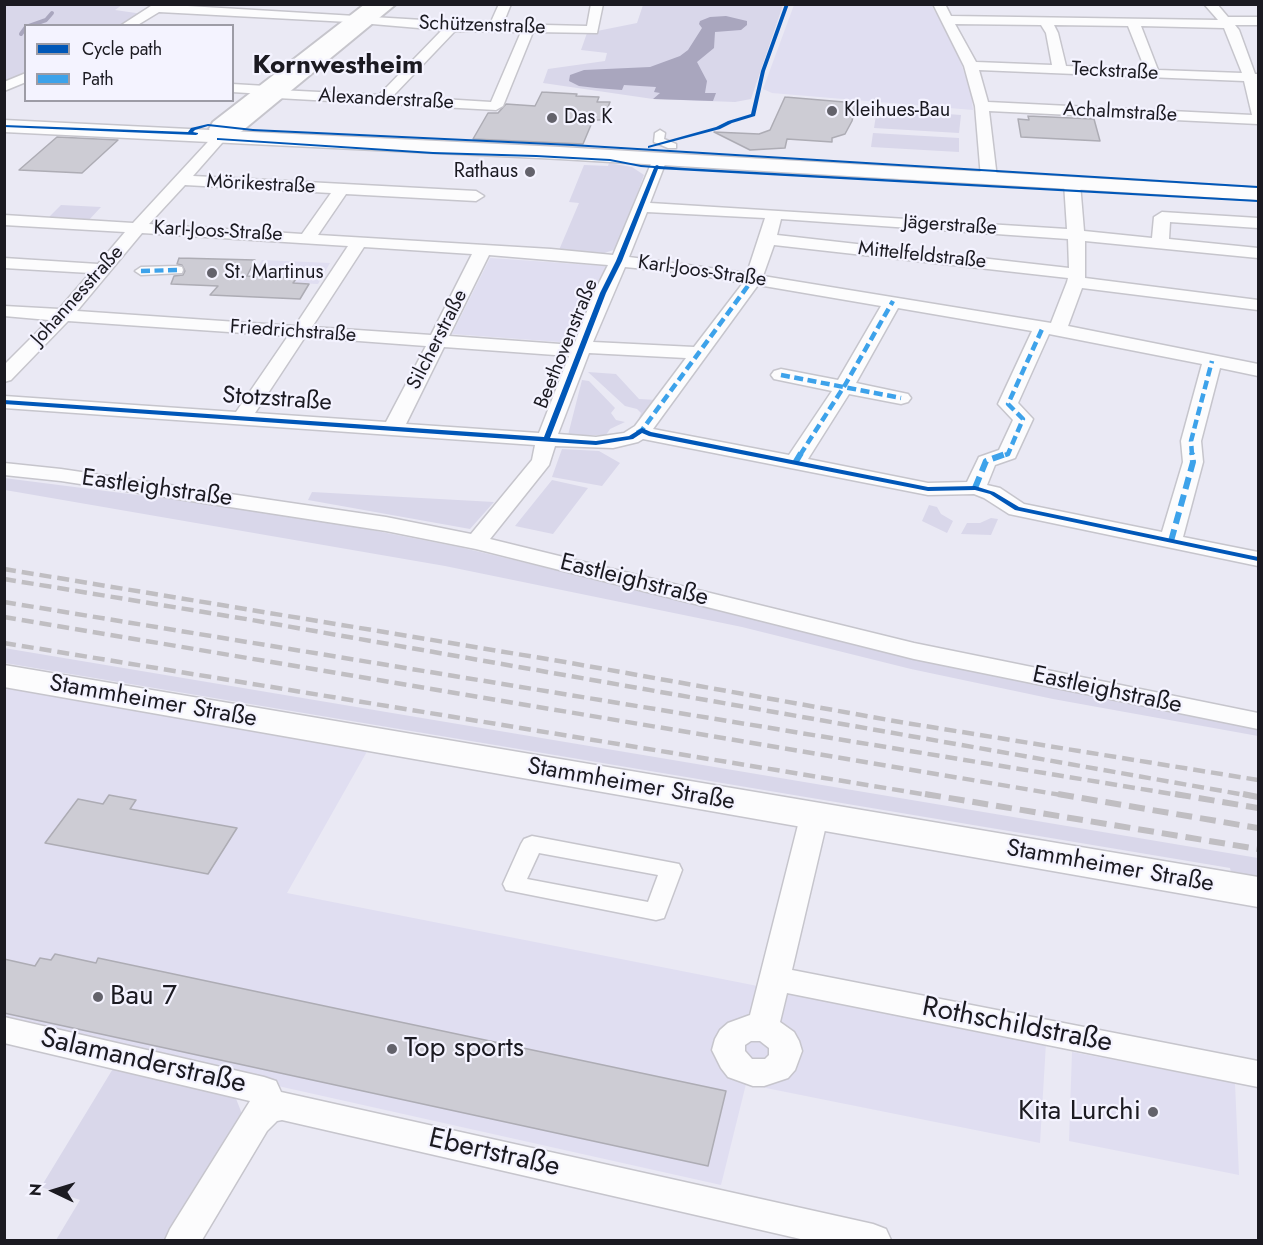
<!DOCTYPE html>
<meta charset="utf-8">
<style>
body{margin:0}
#map{position:relative;width:1263px;height:1245px;overflow:hidden;background:#eae9f4;font-family:Jost,sans-serif}
canvas{display:block}
.frame{position:absolute;inset:0;border:6px solid #1b1a21;pointer-events:none}
.legend{position:absolute;left:24px;top:24px;width:210px;height:78px;box-sizing:border-box;background:#f4f3ff;border:2px solid #9d9ca6;margin:0;padding:8px 10px;list-style:none;font-size:18px;color:#1b1a21}
.legend li{display:flex;align-items:center;gap:12px;height:30px}
.legend b{width:30px;border:2px solid #9d9ca6}
.north{position:absolute;left:24px;top:1161px;width:60px;height:60px;-webkit-text-stroke:4px #f4f3ff;paint-order:stroke;rotate:274deg;font-size:16px;font-weight:700;line-height:24px;text-align:center;color:#1b1a21}
.north::after{content:'';display:block;margin:auto;width:21px;height:27px;background:#1b1a21;clip-path:polygon(50% 0,100% 100%,50% 72%,0 100%)}
</style>
<div id="map">
<canvas width="1263" height="1245"></canvas>
<div class="frame"></div>
<ul class="legend">
<li><b style="height:8px;background:#0057b8"></b>Cycle path</li>
<li><b style="height:8px;background:#3da2ea"></b>Path</li>
</ul>
<div class="north">N</div>
</div>
<script>
const ctx = document.querySelector('canvas').getContext('2d');
ctx.lineJoin = 'round';
function paint(path, color) { ctx.fillStyle = color; ctx.fill(path, 'evenodd'); }
const poly = rows => new Path2D(rows.map(r => 'M' + r).join(''));
function trace(path, color, width, dash) { ctx.strokeStyle = color; ctx.lineWidth = width; ctx.lineCap = dash ? 'butt' : 'round'; ctx.setLineDash(dash || []); ctx.stroke(path); }
function drawText(font, color, halo, rows, align = 'center') {
  ctx.font = font + ' Jost,sans-serif'; ctx.lineWidth = 4.5; ctx.setLineDash([]); ctx.textBaseline = 'middle'; ctx.strokeStyle = halo; ctx.fillStyle = color; for (const [text, x, y, turn = 0] of rows) {
    ctx.save(); ctx.translate(x, y); ctx.rotate((+turn || 0) * Math.PI / 180); ctx.textAlign = isNaN(turn) ? turn : align; if (halo) ctx.strokeText(text, 0, 0); ctx.fillText(text, 0, 0); ctx.restore();
  }
}
paint(poly([
 [794,5,931,5,955,45,971,93,973,110,772,93,763,89],
 [490,258,606,266,574,343,452,334],
 [262,260,330,263,318,284,293,283,296,278,252,276],
 [4,684,369,748,287,893,1046,1043,1040,1143,746,1084,721,1185,5,1025],
 [1072,1052,1235,1083,1239,1175,1069,1141]
]), '#e0def1');
paint(poly([
 [5,5,122,5,115,10,143,14,119,25,26,26,25,72,5,82],
 [643,5,783,5,751,99,735,102,653,99,543,83,548,69,605,61,607,53,581,50,587,33,637,23],
 [877,109,961,115,959,133,874,128],
 [873,133,959,138,959,152,871,147],
 [609,163,632,167,644,175,617,249,604,253,559,250,579,203,569,202,584,165,608,166],
 [61,205,101,207,88,221,47,219],
 [588,372,616,374,639,399,657,400,644,420,639,418,641,413,637,409,625,406],
 [582,380,589,381,615,408,611,413,616,420,625,422,610,429,606,435,568,435],
 [562,449,599,451,620,463,602,486,552,477],
 [4,478,294,515,459,547,784,624,1258,726,1258,736,1053,699,911,669,742,627,445,566,5,490],
 [552,480,588,488,553,534,515,526],
 [312,492,494,502,470,529,308,500],
 [929,505,937,507,941,514,953,521,947,533,922,521],
 [991,518,998,519,991,535,961,534,967,523,980,523],
 [4,648,1258,858,1258,882,1232,876,1230,868,5,663],
 [114,1067,235,1096,242,1114,169,1240,56,1240,80,1200,41,1187]
]), '#d9d7ea');
paint(poly([
 [726,16,747,21,747,25,741,30,715,32,714,48,697,62,707,81,705,93,716,93,713,101,653,99,660,93,654,92,656,87,624,85,622,90,596,88,579,86,569,81,570,75,584,70,650,67,680,56,688,50,702,28,699,24,700,21,710,17]
]), '#a9a6be');
trace(poly([
 [29,26,46,20,52,13],
 [21,34,26,27]
]), '#a9a6be', 4);
const building = poly([
 [542,92,577,94,576,96,599,97,597,102,610,102,603,120,593,120,583,144,473,139,488,113,498,113,506,104,535,106,542,92],
 [785,97,856,103,852,121,845,134,832,138,832,142,787,139,785,148,750,150,714,132,759,134,770,130,785,97],
 [1028,116,1094,119,1100,141,1021,137,1018,119,1029,120,1028,116],
 [57,137,118,140,82,173,19,170,57,137],
 [179,258,255,260,247,276,297,278,293,283,309,284,300,299,210,295,218,286,171,284,174,276,183,275,185,271,182,265,177,264,179,258],
 [109,795,136,800,130,809,237,828,208,874,45,843,78,799,103,804,109,795],
 [55,954,96,963,98,958,726,1091,708,1166,4,1013,4,959,35,966,40,958,51,960,55,954]
]);
paint(building, '#cdccd4');
trace(building, '#adacb4', 1.5);
const pedestrian = poly([
 [660,130,665,133,664,139,676,144,676,148,668,148,654,142,655,133,660,130],
 [177,266,182,267,183,270,182,273,141,275,135,271,141,267,177,266],
 [532,836,679,864,682,870,664,918,656,920,506,890,503,884,521,844,524,839,532,836],
 [539,853,658,875,648,902,527,879,539,853]
]);
const minor = poly([
 [154,4,490,24,499,4,511,4,503,24,587,26,591,4,603,4,597,33,533,32,503,106,496,110,277,98,264,94,232,92,232,84,266,86,279,90,379,95,442,30,349,22,159,12,136,26,120,26,154,4],
 [455,31,521,32,491,102,393,96,455,31],
 [933,4,945,4,951,16,1218,20,1204,4,1217,4,1228,17,1258,17,1258,25,1235,25,1239,30,1255,74,1258,74,1258,124,989,111,997,178,989,183,984,181,981,178,975,106,964,66,933,4],
 [955,24,1041,25,1046,33,1052,65,976,62,955,24],
 [1054,25,1128,26,1145,69,1066,66,1058,33,1054,25],
 [1141,26,1224,28,1242,73,1158,70,1141,26],
 [979,70,1244,81,1252,115,988,102,979,70],
 [26,73,26,82,4,91,4,82,26,73],
 [222,131,229,135,193,176,476,191,484,196,476,201,346,194,318,235,551,249,613,255,653,159,660,155,667,159,650,203,1067,229,1064,183,1072,178,1080,183,1084,231,1152,238,1154,217,1162,212,1258,218,1258,228,1170,222,1169,239,1258,248,1258,258,1085,241,1085,278,1258,300,1258,310,1082,288,1068,326,1258,364,1258,376,1220,368,1201,441,1203,462,1183,537,1258,552,1258,566,1009,514,984,498,974,494,928,495,643,439,638,442,613,448,555,446,549,465,490,539,914,643,1258,713,1258,729,914,659,476,549,386,531,61,481,4,475,4,463,61,469,386,517,471,534,532,460,535,445,4,408,4,396,236,412,288,336,68,321,11,380,4,382,4,365,49,320,4,316,4,306,59,309,90,273,4,268,4,258,98,264,125,232,4,225,4,215,133,223,217,132,222,131],
 [185,185,331,193,302,234,149,224,185,185],
 [647,212,765,218,747,273,629,257,647,212],
 [781,219,1068,239,1069,268,777,235,781,219],
 [142,233,348,246,295,326,77,311,142,233],
 [774,245,1068,278,1067,282,1051,323,763,276,774,245],
 [364,247,472,254,431,335,312,327,364,247],
 [489,255,608,265,594,293,574,345,449,336,489,255],
 [625,267,686,273,743,283,694,347,593,342,625,267],
 [758,285,881,306,838,380,781,369,774,371,771,375,774,379,832,391,789,455,653,429,758,285],
 [898,308,1032,331,998,404,1013,420,999,450,979,457,967,482,928,483,808,459,849,394,901,404,908,402,911,398,908,394,856,383,898,308],
 [1049,334,1202,364,1181,441,1183,462,1162,532,1024,504,1000,488,987,485,995,465,1015,458,1033,419,1018,403,1049,334],
 [305,337,426,346,386,422,255,413,305,337],
 [444,347,569,356,539,433,406,424,444,347],
 [589,353,686,358,635,426,624,433,596,437,558,434,589,353],
 [814,807,824,810,828,817,792,970,1258,1061,1258,1087,787,993,780,1022,794,1032,799,1041,802,1051,795,1070,788,1078,764,1086,753,1086,728,1077,721,1068,712,1050,715,1039,720,1030,728,1023,750,1015,800,817,804,810,814,807],
 [751,1041,760,1041,769,1048,769,1055,765,1059,752,1059,745,1051,745,1045,751,1041],
 [1258,881,1258,906,1248,903,1243,895,1248,884,1258,881],
 [4,1017,264,1077,276,1081,281,1092,873,1224,886,1229,891,1240,805,1240,282,1120,277,1121,267,1131,202,1240,165,1240,170,1229,250,1101,4,1043,4,1017]
]);
const tertiary = poly([
 [365,4,396,4,242,131,228,139,216,139,209,129,213,122,365,4]
]);
const secondary = poly([
 [4,120,560,147,1258,188,1258,200,560,159,4,132,4,120],
 [4,665,1258,877,1258,907,4,687,4,665]
]);
trace(pedestrian, '#c6c5cc', 3);
trace(minor, '#c6c5cc', 3);
trace(tertiary, '#c6c5cc', 4);
trace(secondary, '#c6c5cc', 3);
paint(pedestrian, '#fcfcfd');
paint(minor, '#fcfcfd');
paint(tertiary, '#fcfcfd');
paint(secondary, '#fcfcfd');
trace(poly([
 [4,569,565,662,900,722,1258,780],
 [4,579,252,620,1251,796],
 [4,602,1184,796],
 [4,617,1067,796],
 [4,643,934,796]
]), '#c0bec2', 4.5, [12, 6]);
trace(poly([
 [925,794,1258,849],
 [1058,794,1258,828],
 [1175,794,1258,808],
 [1243,794,1258,797]
]), '#c0bec2', 6, [16, 8]);
trace(poly([
 [141,271,177,270],
 [781,375,901,398],
 [637,433,642,430,753,279],
 [800,455,845,385,893,301],
 [1005,455,1008,454,1023,419,1008,404,1043,327],
 [1192,455,1191,441,1212,361]
]), '#3da2ea', 4.5, [9, 4.5]);
trace(poly([
 [795,463,801,453],
 [975,488,986,461,1008,453],
 [1171,541,1193,462,1192,453]
]), '#3da2ea', 6, [12, 6]);
paint(poly([
 [785,4,789,4,765,71,755,116,732,123,720,129,648,148,648,146,716,127,728,121,751,114,761,71,785,4],
 [208,124,253,129,572,144,1258,186,1258,188,572,146,253,131,208,126,195,130,193,132,198,133,198,134,196,135,4,127,4,125,188,132,191,128,208,124],
 [217,138,433,152,536,155,610,159,641,165,655,166,657,165,659,166,685,168,1258,200,1258,202,658,169,622,261,606,293,550,438,596,441,629,436,642,428,651,432,928,487,975,486,994,492,1019,507,1258,557,1258,561,1015,510,990,494,975,490,928,491,649,436,642,433,633,439,596,445,4,404,4,400,544,437,600,293,616,261,654,168,641,167,610,161,536,157,433,154,219,140,217,140,217,138]
]), '#0057b8');
for (const [x, y, r, color] of [
 [832,111,6,"#63626b"],
 [552,118,6,"#63626b"],
 [530,172,6,"#63626b"],
 [212,273,6,"#63626b"],
 [98,997,6,"#63626b"],
 [392,1049,6,"#63626b"],
 [1153,1112,6,"#63626b"]
]) { const dot = new Path2D(); dot.arc(x, y, r, 0, 2 * Math.PI); ctx.fillStyle = color; ctx.fill(dot); trace(dot, '#f4f3ff', 2); }
drawText('20px', '#1b1a21', '#f4f3ff', [
 ["Schützenstraße",482,26,2],
 ["Teckstraße",1115,72,3],
 ["Alexanderstraße",386,100,3],
 ["Achalmstraße",1120,113,3],
 ["Mörikestraße",261,185,3],
 ["Jägerstraße",950,226,4],
 ["Karl-Joos-Straße",218,232,3],
 ["Mittelfeldstraße",922,256,6],
 ["Karl-Joos-Straße",702,272,8],
 ["Johannesstraße",78,296,-48],
 ["Friedrichstraße",293,332,4],
 ["Silcherstraße",438,340,-63],
 ["Beethovenstraße",567,344,-68]
]);
drawText('20px', '#1b1a21', '#f4f3ff', [
 ["Kleihues-Bau",844,111],
 ["Das K",564,118],
 ["Rathaus",518,172,"right"],
 ["St. Martinus",224,273]
], 'left');
drawText('24px', '#1b1a21', '#f4f3ff', [
 ["Stotzstraße",277,400,4],
 ["Eastleighstraße",157,489,8],
 ["Eastleighstraße",634,581,14],
 ["Eastleighstraße",1107,691,12],
 ["Stammheimer Straße",153,702,10],
 ["Stammheimer Straße",631,785,10],
 ["Stammheimer Straße",1110,867,10]
]);
drawText('bold 26px', '#1b1a21', '#f4f3ff', [
 ["Kornwestheim",338,67]
]);
drawText('28px', '#1b1a21', '#f4f3ff', [
 ["Bau 7",110,997],
 ["Top sports",404,1049],
 ["Kita Lurchi",1141,1112,"right"]
], 'left');
drawText('28px', '#1b1a21', '#f4f3ff', [
 ["Rothschildstraße",1017,1026,11],
 ["Salamanderstraße",143,1062,13],
 ["Ebertstraße",494,1154,13]
]);
</script>
